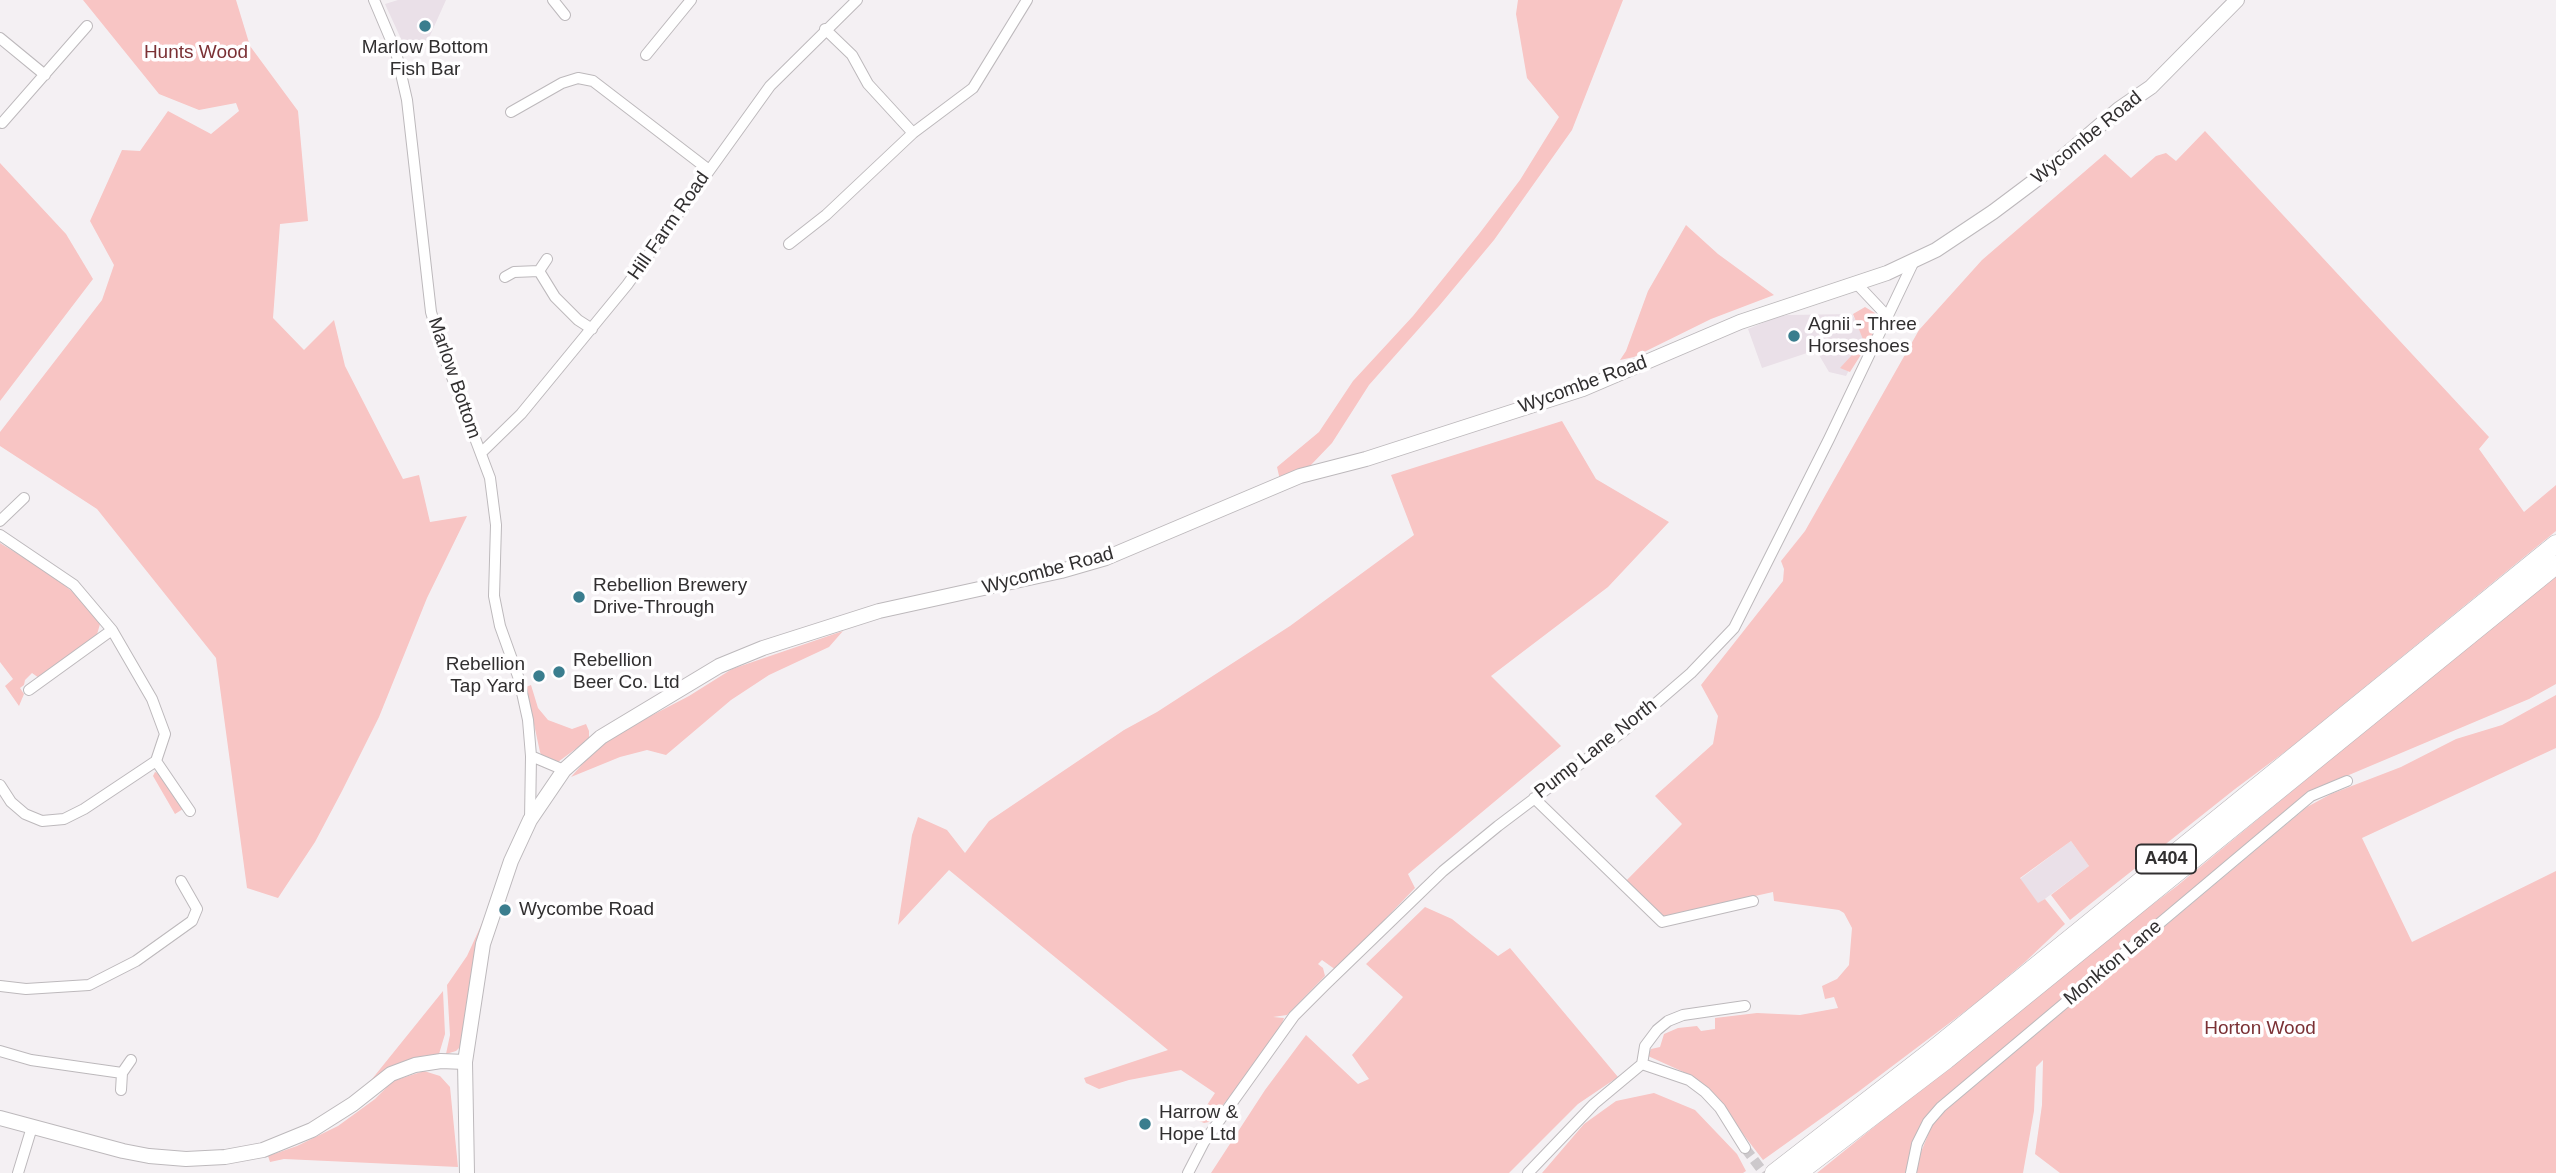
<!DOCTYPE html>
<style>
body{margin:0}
canvas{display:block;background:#f4f0f3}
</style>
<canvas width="2556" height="1173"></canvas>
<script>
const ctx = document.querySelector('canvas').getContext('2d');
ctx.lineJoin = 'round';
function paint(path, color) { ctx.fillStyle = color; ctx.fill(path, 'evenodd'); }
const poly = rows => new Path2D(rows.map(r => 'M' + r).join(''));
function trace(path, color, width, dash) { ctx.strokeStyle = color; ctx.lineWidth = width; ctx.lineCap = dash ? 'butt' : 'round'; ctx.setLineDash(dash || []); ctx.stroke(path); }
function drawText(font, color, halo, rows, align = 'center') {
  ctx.font = font + ' Arial,sans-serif'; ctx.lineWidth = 7; ctx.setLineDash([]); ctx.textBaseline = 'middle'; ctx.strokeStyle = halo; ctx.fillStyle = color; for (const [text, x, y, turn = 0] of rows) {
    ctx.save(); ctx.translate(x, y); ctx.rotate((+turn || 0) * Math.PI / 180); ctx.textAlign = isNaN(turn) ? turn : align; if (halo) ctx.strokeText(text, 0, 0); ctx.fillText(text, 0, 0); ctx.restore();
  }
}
paint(poly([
 [398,0,446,0,424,49,408,54,385,4],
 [1852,314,1865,338,1846,376,1829,372,1816,350,1762,368,1748,329,1777,317,1788,315],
 [2071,841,2089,866,2038,904,2020,879]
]), '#eae0e8');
paint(poly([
 [83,0,236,0,250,46,298,111,308,221,280,224,273,318,304,350,334,320,345,366,403,479,419,475,430,522,467,516,427,598,379,717,342,791,315,842,278,898,247,888,216,658,97,509,0,446,0,432,102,300,114,265,90,221,122,150,140,151,168,111,211,134,239,111,236,103,199,110,159,94],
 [1518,0,1623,0,1572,130,1494,240,1439,306,1369,385,1332,443,1309,467,1280,480,1277,467,1319,432,1353,381,1413,316,1479,234,1520,180,1559,117,1527,78,1516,14],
 [2205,131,2489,437,2479,449,2524,512,2556,485,2556,531,2290,748,2235,789,2070,920,2051,895,2089,866,2071,841,2020,878,2038,903,2045,899,2065,924,2025,962,1976,1003,1858,1092,1763,1160,1706,1086,1688,1074,1648,1056,1651,1049,1660,1047,1664,1034,1678,1028,1697,1026,1701,1031,1715,1029,1715,1018,1757,1013,1800,1015,1838,1008,1834,997,1825,999,1822,986,1837,979,1849,965,1852,928,1844,913,1839,910,1774,901,1773,892,1661,917,1622,885,1682,824,1655,796,1713,744,1718,716,1701,685,1783,581,1784,569,1781,561,1805,531,1919,330,1982,260,2105,154,2131,178,2156,156,2166,153,2176,161],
 [0,163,66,234,93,279,0,401],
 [1686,225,1718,254,1774,295,1711,319,1634,357,1620,360,1626,351,1648,291],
 [1865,307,1875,313,1877,320,1874,334,1850,372,1840,368,1864,342,1853,314],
 [1562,421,1596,479,1669,522,1608,587,1491,676,1561,746,1408,874,1415,888,1336,970,1322,960,1318,964,1323,968,1325,976,1287,1015,1273,1017,1284,1018,1281,1026,1248,1074,1209,1122,1204,1123,1197,1120,1215,1093,1181,1070,1129,1080,1099,1089,1086,1083,1084,1078,1168,1050,949,870,898,925,912,835,918,817,947,830,965,853,989,821,1124,730,1157,712,1290,626,1414,535,1391,475],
 [0,543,49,573,74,593,100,624,96,638,39,678,32,673,25,680,24,685,20,688,24,694,19,706,5,686,13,679,0,662],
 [2556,573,2556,684,2529,699,2311,791,1940,1104,1908,1173,1817,1173,2113,934,2177,886],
 [843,631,829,647,769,675,731,700,666,755,647,750,620,757,571,777,586,760,616,734,689,696,732,669],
 [531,685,538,708,548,720,572,729,586,724,589,731,589,739,558,762,542,756,540,752,526,687],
 [2556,695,2556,748,2362,838,2412,942,2556,871,2556,1173,2060,1173,2035,1154,2042,1105,2043,1060,2036,1067,2034,1111,2023,1173,1916,1173,1921,1152,1934,1120,2307,807,2331,794,2401,767,2456,739,2502,725],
 [155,772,161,774,183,809,175,814,153,776],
 [1425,907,1452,919,1498,956,1510,948,1618,1077,1578,1104,1509,1173,1211,1173,1265,1090,1306,1035,1358,1084,1369,1079,1352,1055,1403,997,1366,964],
 [484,919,461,1046,456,1051,446,1054,450,1035,447,985,467,956],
 [443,991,445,1034,439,1054,423,1056,393,1067,368,1084],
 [424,1071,440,1076,450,1087,458,1167,284,1159,270,1162,268,1156,297,1146,338,1126,375,1099,393,1081],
 [1654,1093,1695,1110,1737,1154,1746,1171,1743,1173,1542,1173,1584,1124,1616,1101]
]), '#f8c5c4');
trace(poly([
 [1745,1148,1764,1173]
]), '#cdc9cc', 10, [10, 5]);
const minor = poly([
 [374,0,396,52,407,100,431,312,444,356,490,478,496,525,494,596,500,626,519,679,528,720,531,756,530,820],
 [553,0,565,15],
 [825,29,852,55,868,84,913,133],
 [0,38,45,75],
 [646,55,691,0],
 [511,112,562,83,578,78,593,81,709,170],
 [2,123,87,26],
 [789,244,826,215,913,133,973,88,1027,0],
 [539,271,555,297,578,320,592,329],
 [505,277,514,272,539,271,547,259],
 [1856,283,1888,317],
 [481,453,521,414,627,285,770,86,857,0],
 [0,521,24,498],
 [0,535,74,585,112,630,152,699,165,734,156,761,84,809,64,819,42,821,25,814,11,802,0,785],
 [29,690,112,630],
 [531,756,564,770],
 [156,761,190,811],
 [1534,798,1662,922,1753,901],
 [0,986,26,989,89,985,136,961,192,921,197,909,181,881],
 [0,1051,31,1060,122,1073],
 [1642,1064,1689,1080,1705,1092,1720,1108,1745,1148],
 [1642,1064,1645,1046,1657,1030,1668,1021,1683,1015,1745,1006],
 [121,1090,122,1073,131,1060],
 [18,1173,32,1127],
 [1188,1173,1204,1142,1294,1016,1325,985,1443,871,1498,826,1625,730,1691,673,1734,628,1829,439,1914,261],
 [1528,1173,1594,1104,1642,1064],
 [1911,1173,1917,1144,1928,1122,1941,1107,2311,796,2347,781]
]);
const tertiary = poly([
 [0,1118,123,1151,149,1156,186,1159,225,1157,263,1150,312,1130,353,1104,391,1074,415,1065,441,1061,465,1062],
 [467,1173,465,1062,483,944,511,861,530,820,564,770,601,737,719,666,763,648,879,611,1061,571,1106,558,1300,476,1366,459,1583,389,1740,322,1887,273,1936,250,1993,212,2041,176,2119,109,2151,87,2237,0]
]);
const trunk = poly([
 [1774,1173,1930,1052,2556,544],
 [1798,1173,1946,1060,2556,565]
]);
trace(minor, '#bdb9bc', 12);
trace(tertiary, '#bdb9bc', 16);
trace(trunk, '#bdb9bc', 19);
trace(minor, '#fff', 10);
trace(tertiary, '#fff', 14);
trace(trunk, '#fff', 18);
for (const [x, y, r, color] of [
 [425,26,7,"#3a7d8e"],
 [1794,336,7,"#3a7d8e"],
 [579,597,7,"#3a7d8e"],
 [559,672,7,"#3a7d8e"],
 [539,676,7,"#3a7d8e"],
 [505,910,7,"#3a7d8e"],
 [1145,1124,7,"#3a7d8e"]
]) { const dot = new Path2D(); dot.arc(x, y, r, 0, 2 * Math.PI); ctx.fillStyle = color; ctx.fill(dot); trace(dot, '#fffeff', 2.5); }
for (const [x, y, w] of [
 [2166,859,60]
]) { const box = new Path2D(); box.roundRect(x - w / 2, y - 14.5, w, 29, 5); ctx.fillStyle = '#fffeff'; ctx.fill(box); trace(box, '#312f30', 2); }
drawText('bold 18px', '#312f30', null, [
 ["A404",2166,859]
]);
drawText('19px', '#312f30', '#fffeff', [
 ["Marlow Bottom",425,48,"center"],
 ["Fish Bar",425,70,"center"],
 ["Agnii - Three",1808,325],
 ["Horseshoes",1808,347],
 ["Rebellion Brewery",593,586],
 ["Drive-Through",593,608],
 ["Rebellion",573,661],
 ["Beer Co. Ltd",573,683],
 ["Rebellion",525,665,"right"],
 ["Tap Yard",525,687,"right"],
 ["Wycombe Road",519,910],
 ["Harrow &",1159,1113],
 ["Hope Ltd",1159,1135]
], 'left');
drawText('19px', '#7b3135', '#fffeff', [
 ["Hunts Wood",196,53],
 ["Horton Wood",2260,1029]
]);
drawText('19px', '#312f30', '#fffeff', [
 ["Wycombe Road",2087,138,-39],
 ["Hill Farm Road",669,226,-55],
 ["Marlow Bottom",454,378,71],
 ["Wycombe Road",1583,385,-20],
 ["Wycombe Road",1048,571,-15],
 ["Pump Lane North",1596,749,-38],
 ["Monkton Lane",2113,963,-40]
]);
</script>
